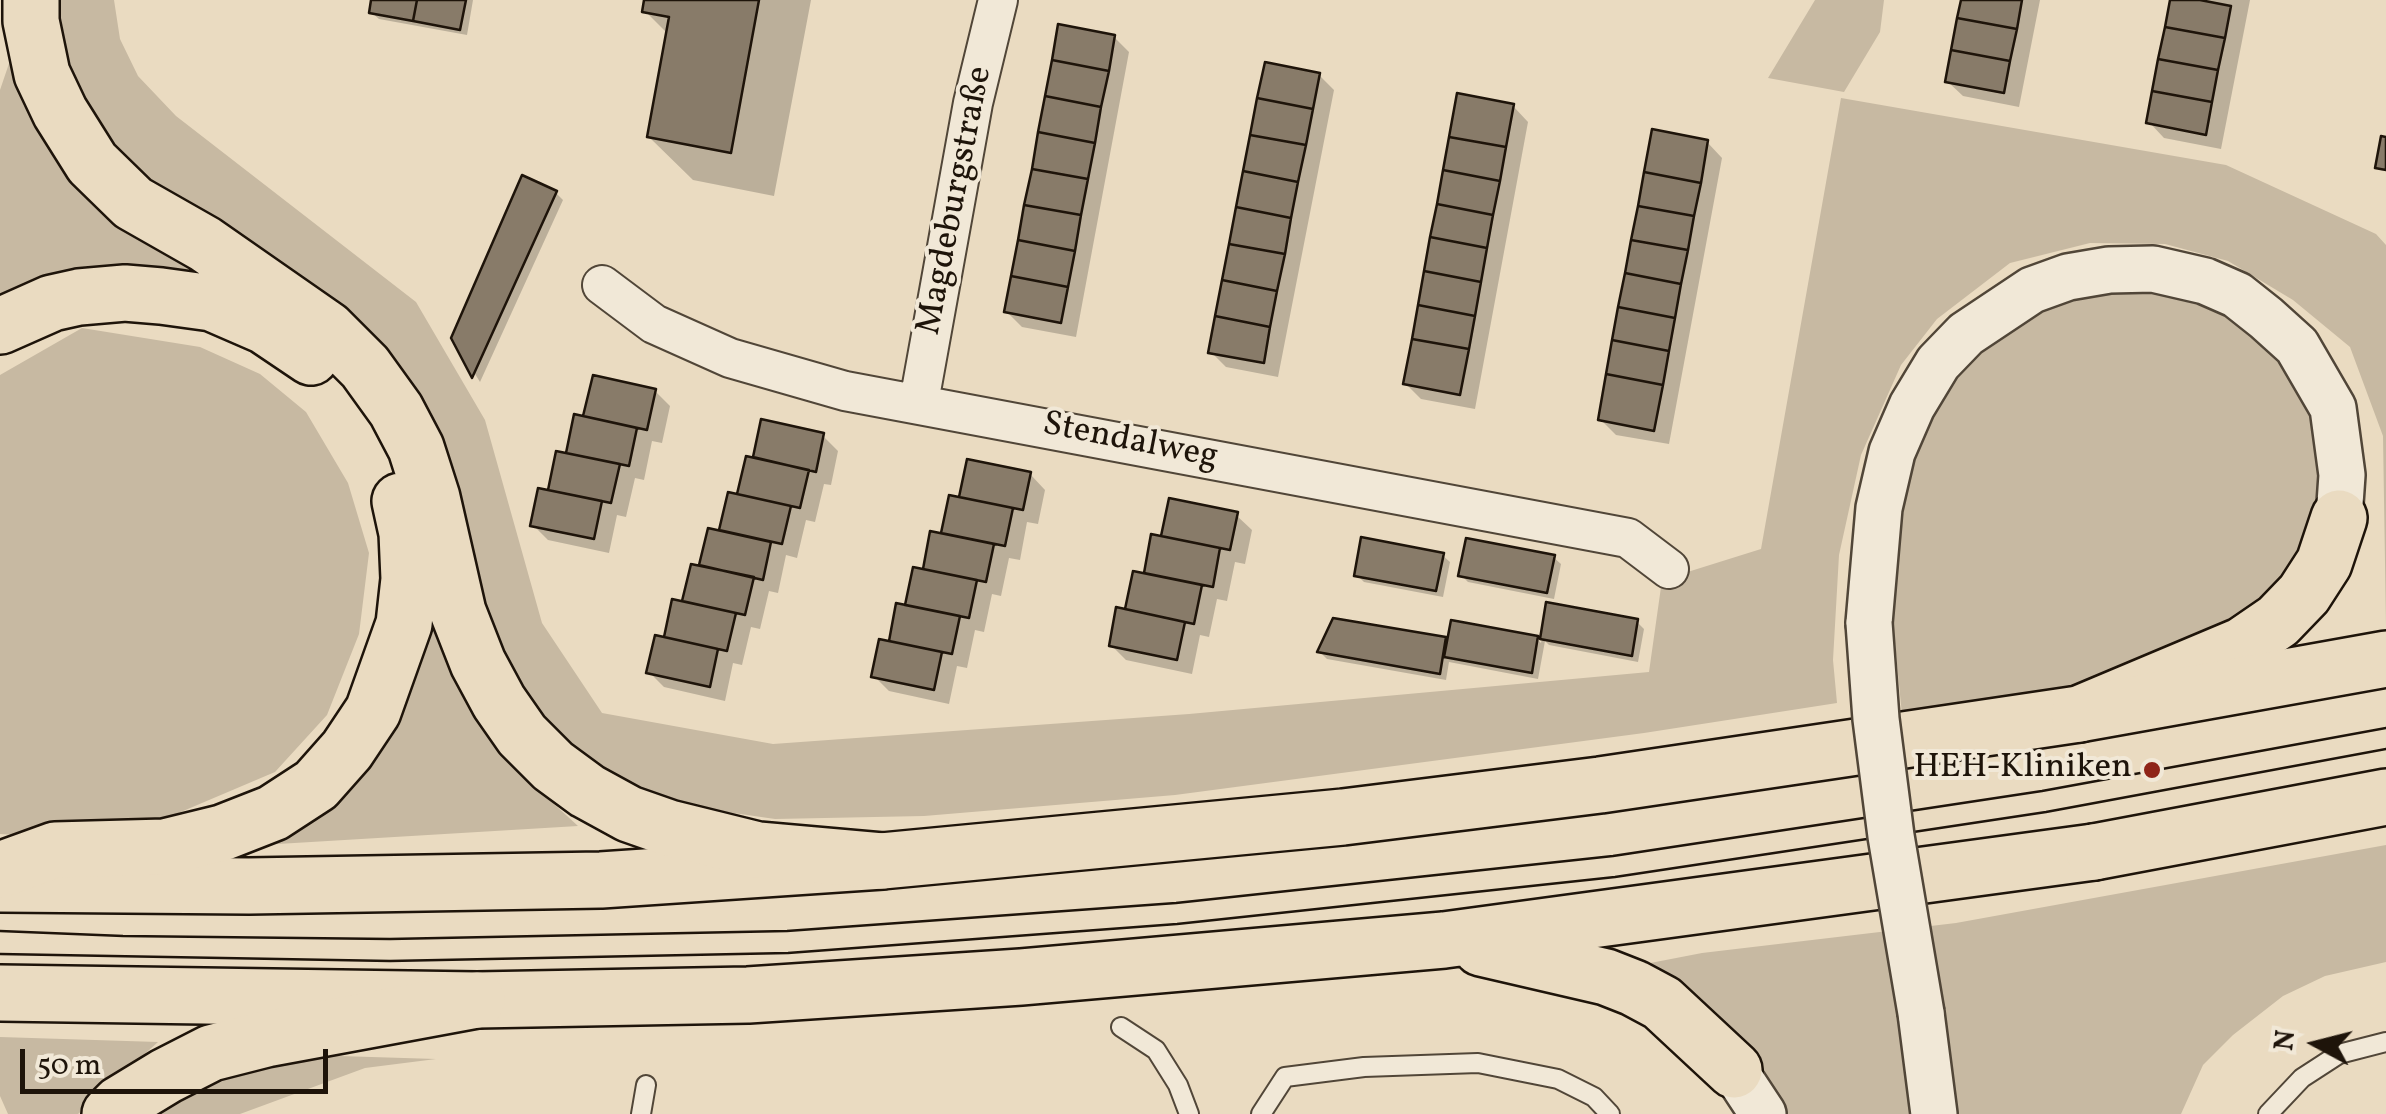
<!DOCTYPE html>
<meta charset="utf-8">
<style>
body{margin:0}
#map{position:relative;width:2386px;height:1114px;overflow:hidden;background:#eadbc1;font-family:Vollkorn,serif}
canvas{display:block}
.north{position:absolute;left:2266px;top:994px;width:100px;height:100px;-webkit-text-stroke:8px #f1e8d7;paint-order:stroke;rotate:277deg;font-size:28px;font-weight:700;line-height:40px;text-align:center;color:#1e140a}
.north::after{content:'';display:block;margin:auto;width:35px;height:45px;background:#1e140a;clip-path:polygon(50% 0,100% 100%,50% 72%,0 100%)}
.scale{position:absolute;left:20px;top:1049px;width:308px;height:45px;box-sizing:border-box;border:5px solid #1e140a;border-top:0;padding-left:12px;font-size:30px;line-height:35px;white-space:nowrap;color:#1e140a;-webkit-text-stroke:8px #f1e8d7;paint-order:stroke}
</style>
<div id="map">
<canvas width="2386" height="1114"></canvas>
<div class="north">N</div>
<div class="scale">50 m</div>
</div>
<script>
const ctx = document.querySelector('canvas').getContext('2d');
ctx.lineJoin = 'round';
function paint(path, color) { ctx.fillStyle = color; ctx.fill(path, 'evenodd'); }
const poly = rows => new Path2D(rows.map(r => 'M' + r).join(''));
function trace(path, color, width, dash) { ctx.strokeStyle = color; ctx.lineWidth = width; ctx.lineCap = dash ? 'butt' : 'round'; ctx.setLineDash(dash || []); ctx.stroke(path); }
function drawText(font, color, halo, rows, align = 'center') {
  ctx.font = font + ' Vollkorn,serif'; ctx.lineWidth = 8; ctx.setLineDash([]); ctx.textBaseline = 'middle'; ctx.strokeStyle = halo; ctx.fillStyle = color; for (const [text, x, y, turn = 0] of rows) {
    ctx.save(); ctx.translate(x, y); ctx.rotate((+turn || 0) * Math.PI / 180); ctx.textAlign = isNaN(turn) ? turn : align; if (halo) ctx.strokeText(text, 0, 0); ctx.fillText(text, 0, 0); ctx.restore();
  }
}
paint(poly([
 [58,0,114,0,120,39,138,76,176,116,416,302,485,420,542,623,602,713,773,744,1189,714,1649,672,1662,580,1761,549,1841,98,2226,165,2376,234,2386,245,2386,625,2383,436,2350,347,2293,300,2228,261,2165,244,2090,243,2010,263,1937,319,1901,365,1861,455,1839,555,1833,660,1837,703,1644,733,1175,795,924,816,775,819,678,805,599,774,550,732,504,664,435,439,140,180,105,137,69,68],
 [1815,0,1884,0,1880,32,1844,92,1768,78],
 [16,43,232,285,0,299,0,90],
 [2150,293,2196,304,2224,316,2251,337,2279,361,2310,416,2318,475,2315,517,2287,580,2232,625,2070,693,1902,715,1893,623,1896,566,1902,512,1915,460,1933,417,1957,378,1983,352,2042,312,2074,300,2112,294],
 [82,328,200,347,260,374,306,412,348,483,369,553,359,634,327,715,275,772,169,817,35,836,0,834,0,375],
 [431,567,480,721,518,771,578,826,261,845],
 [2386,845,2386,962,2325,976,2283,996,2233,1035,2203,1065,2181,1114,1784,1114,1778,1098,1719,1016,1640,965,1702,953,1956,923],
 [0,1037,158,1042,78,1114,8,1114,0,1096],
 [307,1055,436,1059,365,1068,240,1114,147,1114,238,1068]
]), '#c7b9a2');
paint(poly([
 [374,0,473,0,467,35,379,19,371,12],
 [647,0,811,0,774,196,693,180,649,137,668,34,645,11],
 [1963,0,2040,0,2019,107,1963,96,1947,81],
 [2173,0,2250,0,2221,149,2164,138,2149,122],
 [1114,37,1129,52,1076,337,1022,327,1007,312],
 [1319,75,1334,90,1278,377,1226,367,1211,352],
 [1513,106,1528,122,1475,409,1421,399,1406,384],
 [1707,142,1722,158,1669,444,1616,435,1600,419],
 [556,193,563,200,480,382,453,338],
 [595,378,655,391,670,406,662,443,652,441,644,480,635,478,626,517,617,515,609,553,548,540,533,525,550,493,558,454,568,456,576,417,585,419],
 [763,422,823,436,838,451,831,485,824,484,815,522,806,520,797,558,786,555,778,593,769,591,760,629,751,627,742,665,733,663,725,701,664,687,649,672,666,640,674,602,684,604,692,567,701,568,710,530,721,533,730,495,739,497,748,459,755,460],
 [969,462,1030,474,1045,490,1038,524,1027,522,1020,560,1009,558,1001,596,992,594,984,632,975,630,967,668,957,666,949,704,889,691,874,676,890,644,898,606,907,608,925,572,932,534,943,536,951,498,961,500],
 [1171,501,1236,515,1252,530,1245,564,1235,562,1227,601,1217,599,1209,637,1200,635,1192,674,1126,660,1111,645,1146,576,1153,537,1163,539],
 [1442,555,1450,562,1443,597,1364,582,1357,575],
 [1553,557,1561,564,1554,599,1468,582,1461,575],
 [1548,605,1637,622,1644,629,1638,662,1549,645,1545,641,1538,679,1449,662,1446,680,1327,659,1320,652,1335,621,1449,640,1537,639,1541,643]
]), '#0003');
const building = poly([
 [371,0,417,0,413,21,369,13,371,0],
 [417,0,466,0,460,30,413,21,417,0],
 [644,0,759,0,731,153,647,137,669,17,642,12,644,0],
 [1961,0,2022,0,2017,29,1957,18,1961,0],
 [2170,0,2200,0,2231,6,2225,38,2165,27,2170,0],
 [1957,18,2017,29,2010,61,1951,50,1957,18],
 [1058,24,1115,35,1109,71,1052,60,1058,24],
 [2165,27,2225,38,2218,70,2158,59,2165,27],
 [1951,50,2010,61,2004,93,1945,82,1951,50],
 [2158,59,2218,70,2212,102,2152,91,2158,59],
 [1052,60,1109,71,1101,107,1045,96,1052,60],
 [1265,62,1320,73,1313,109,1257,98,1265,62],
 [2152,91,2212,102,2206,135,2146,123,2152,91],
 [1457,93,1514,104,1506,147,1449,137,1457,93],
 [1045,96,1101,107,1095,143,1038,132,1045,96],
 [1257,98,1313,109,1306,145,1250,135,1257,98],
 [1652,129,1708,140,1701,183,1644,172,1652,129],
 [1038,132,1095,143,1088,179,1032,169,1038,132],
 [1250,135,1306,145,1298,182,1243,171,1250,135],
 [2381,136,2386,137,2386,170,2375,168,2381,136],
 [1449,137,1506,147,1500,181,1443,170,1449,137],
 [1032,169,1088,179,1081,215,1024,205,1032,169],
 [1443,170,1500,181,1493,215,1437,204,1443,170],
 [1243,171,1298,182,1291,218,1236,207,1243,171],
 [1644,172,1701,183,1694,216,1638,206,1644,172],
 [522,175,557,191,472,378,451,338,522,175],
 [1437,204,1493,215,1487,248,1430,237,1437,204],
 [1024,205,1081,215,1075,251,1018,240,1024,205],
 [1638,206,1694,216,1688,250,1631,240,1638,206],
 [1236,207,1291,218,1285,254,1229,244,1236,207],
 [1430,237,1487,248,1481,282,1424,271,1430,237],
 [1018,240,1075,251,1068,287,1011,276,1018,240],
 [1631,240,1688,250,1681,284,1625,273,1631,240],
 [1229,244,1285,254,1277,291,1222,280,1229,244],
 [1424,271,1481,282,1475,316,1418,305,1424,271],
 [1625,273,1681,284,1675,318,1618,307,1625,273],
 [1011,276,1068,287,1061,323,1004,312,1011,276],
 [1222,280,1277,291,1270,327,1215,316,1222,280],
 [1418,305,1475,316,1469,349,1412,339,1418,305],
 [1618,307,1675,318,1669,351,1612,340,1618,307],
 [1215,316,1270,327,1264,363,1208,353,1215,316],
 [1412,339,1469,349,1460,395,1403,384,1412,339],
 [1612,340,1669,351,1663,385,1606,374,1612,340],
 [1606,374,1663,385,1654,431,1598,420,1606,374],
 [593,375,656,389,647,430,583,416,593,375],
 [574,414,637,428,629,466,566,453,574,414],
 [761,419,824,433,816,472,753,457,761,419],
 [556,451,620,464,611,503,548,490,556,451],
 [746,456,809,470,800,508,737,494,746,456],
 [967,459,1031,472,1023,510,959,497,967,459],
 [538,488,602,501,594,539,530,526,538,488],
 [728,492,791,506,782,544,719,530,728,492],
 [949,495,1013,508,1005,546,941,533,949,495],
 [1169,498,1238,512,1230,550,1161,536,1169,498],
 [708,528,771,542,763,580,699,565,708,528],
 [930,531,994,544,986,582,923,569,930,531],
 [1151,534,1220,548,1213,587,1144,573,1151,534],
 [1361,537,1444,553,1436,591,1354,576,1361,537],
 [1466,538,1555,555,1547,593,1458,576,1466,538],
 [691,564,754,577,745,615,682,601,691,564],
 [913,567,977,580,969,618,905,605,913,567],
 [1133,571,1202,585,1194,624,1125,609,1133,571],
 [672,599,736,613,727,651,664,637,672,599],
 [1546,602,1638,619,1632,656,1540,639,1546,602],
 [896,603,960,616,952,654,889,641,896,603],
 [1116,607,1185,622,1177,660,1109,646,1116,607],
 [1333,618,1446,637,1440,674,1317,652,1333,618],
 [1451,620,1538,636,1532,673,1444,657,1451,620],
 [655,635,718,649,710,687,646,673,655,635],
 [879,639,942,652,934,690,871,677,879,639]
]);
paint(building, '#887b69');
trace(building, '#1e140a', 2.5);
const service = poly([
 [1121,1027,1156,1050,1178,1085,1189,1114],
 [641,1114,646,1085],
 [1261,1114,1285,1077,1364,1067,1478,1063,1558,1079,1594,1097,1610,1114],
 [2268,1114,2302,1078,2339,1054,2386,1042]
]);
const minor = poly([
 [602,285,654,324,730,358,845,391,1628,538,1669,569],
 [919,402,973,103,998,0]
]);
const tertiary = poly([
 [1869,623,1879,508,1892,452,1912,406,1938,363,1966,334,2032,290,2068,277,2109,270,2153,269,2205,281,2237,295,2266,318,2297,346,2333,408,2342,475,2339,518],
 [1921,1013,1934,1114],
 [1734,1070,1763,1114]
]);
const trunk = poly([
 [0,884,249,886,601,880,882,861,1343,817,1600,785,2079,714,2243,645,2278,621,2304,594,2324,563,2339,518],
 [1481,948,1606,977,1634,988,1662,1003,1734,1070],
 [0,993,477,1000,748,995,1021,977,1444,940,2094,852]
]);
const motorway = poly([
 [31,0,31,21,42,74,60,112,92,163,133,203,205,244,327,329,365,367,396,410,416,448,432,498,458,612,478,663,499,702,522,735,553,766,587,791,629,814,669,828,758,850,882,861],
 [0,326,52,303,79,297,125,293,161,296,212,303,265,326,311,357],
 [2079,714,2386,659],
 [2094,852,2386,797],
 [0,870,55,850,165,847,222,833,273,813,316,785,347,750,373,711,404,624,409,579,407,533,400,501],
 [110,1114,120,1104,166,1076,211,1053,266,1039,477,1000]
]);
trace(service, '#514638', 22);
trace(minor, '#514638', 42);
trace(tertiary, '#514638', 50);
trace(trunk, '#1e140a', 60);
trace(motorway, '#1e140a', 60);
trace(service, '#f1e8d7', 18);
trace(minor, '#f1e8d7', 38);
trace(tertiary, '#f1e8d7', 45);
trace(trunk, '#eadbc1', 55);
trace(motorway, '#eadbc1', 55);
trace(poly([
 [0,931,123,936,390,939,787,931,1176,903,1613,856,2042,791,2386,728],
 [0,954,390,961,788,953,1177,924,1615,877,2046,812,2386,749]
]), '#1e140a', 2.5);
const tertiaryBridge = poly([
 [1869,623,1876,719,1891,836,1921,1013]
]);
trace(tertiaryBridge, '#514638', 50, []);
trace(tertiaryBridge, '#f1e8d7', 45);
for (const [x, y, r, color] of [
 [2152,770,10,"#8f2418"]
]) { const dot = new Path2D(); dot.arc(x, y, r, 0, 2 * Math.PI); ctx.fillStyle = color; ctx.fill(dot); trace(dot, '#f1e8d7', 4); }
drawText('35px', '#1e140a', '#f1e8d7', [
 ["Magdeburgstraße",957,201,-79],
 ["Stendalweg",1130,443,11]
]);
drawText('35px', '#1e140a', '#f1e8d7', [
 ["HEH-Kliniken",2132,770]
], 'right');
</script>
